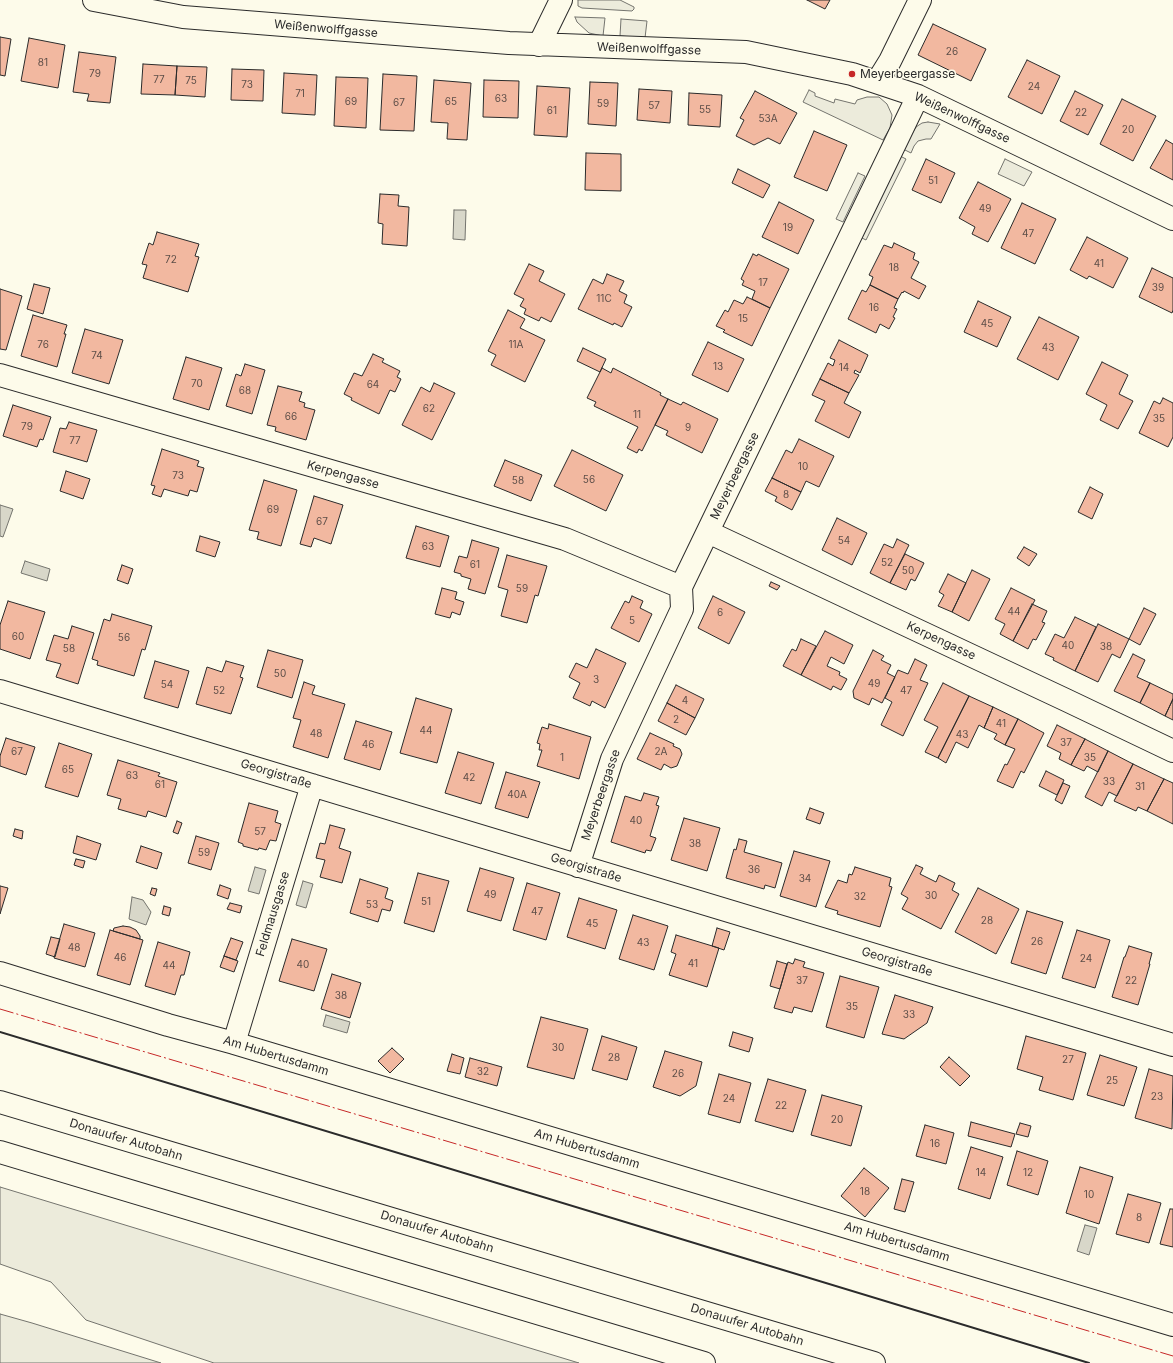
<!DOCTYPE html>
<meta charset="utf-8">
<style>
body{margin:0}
canvas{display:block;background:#fdfbea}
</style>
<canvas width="1173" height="1363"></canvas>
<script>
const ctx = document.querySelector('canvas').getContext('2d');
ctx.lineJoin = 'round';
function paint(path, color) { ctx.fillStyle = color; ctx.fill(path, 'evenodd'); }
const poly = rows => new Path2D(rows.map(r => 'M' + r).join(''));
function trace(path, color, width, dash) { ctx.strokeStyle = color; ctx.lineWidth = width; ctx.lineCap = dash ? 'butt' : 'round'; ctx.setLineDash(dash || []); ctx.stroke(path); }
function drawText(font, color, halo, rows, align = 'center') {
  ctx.font = font + ' Inter,sans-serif'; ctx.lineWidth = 3; ctx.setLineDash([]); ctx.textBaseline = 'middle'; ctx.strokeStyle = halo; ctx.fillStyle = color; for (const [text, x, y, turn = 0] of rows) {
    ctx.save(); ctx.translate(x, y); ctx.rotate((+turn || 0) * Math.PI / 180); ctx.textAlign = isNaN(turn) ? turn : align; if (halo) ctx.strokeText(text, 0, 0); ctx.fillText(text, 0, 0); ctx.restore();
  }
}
const green = poly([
 [578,0,620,0,634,7,634,9,632,11,582,8,578,6,578,0],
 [575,17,605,18,603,36,589,33,577,22,575,17],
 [621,19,647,21,645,38,620,36,621,19],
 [809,90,815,93,815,96,834,103,835,99,855,104,857,100,867,97,879,97,887,104,892,115,890,128,883,140,803,102,809,90],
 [928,122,940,124,931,139,926,139,918,141,914,146,911,153,903,149,916,127,922,123,928,122],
 [900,156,906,159,866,240,860,237,900,156],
 [1005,159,1032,172,1024,186,998,174,1005,159],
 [858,173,865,176,843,222,836,219,858,173],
 [0,1187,579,1363,214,1363,86,1320,51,1282,0,1264,0,1187],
 [0,1314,32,1323,161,1363,0,1363,0,1314]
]);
paint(green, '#ecebdb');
trace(green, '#74746e', 1);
const water = poly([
 [454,210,466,210,465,240,453,239,454,210],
 [0,505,13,509,3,537,0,536,0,505],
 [25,561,50,569,47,581,21,573,25,561],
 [255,867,266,870,259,894,248,891,255,867],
 [303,881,313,884,306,908,296,905,303,881],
 [132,897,143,900,151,912,146,925,129,919,132,897],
 [326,1015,350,1022,347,1033,323,1026,326,1015],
 [1085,1225,1097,1228,1089,1255,1077,1251,1085,1225]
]);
paint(water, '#d8d7c9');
trace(water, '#74746e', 1);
const building = poly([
 [807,0,830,0,825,9,807,0],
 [933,24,986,49,971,81,918,55,933,24],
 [0,37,11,39,5,76,0,75,0,37],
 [29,38,65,45,58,88,21,81,29,38],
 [79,52,116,57,110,103,87,101,89,94,73,92,79,52],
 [1027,60,1060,76,1042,114,1008,97,1027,60],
 [143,64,177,66,175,95,141,94,143,64],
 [177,66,207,67,205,97,175,95,177,66],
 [232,69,264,70,263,101,231,100,232,69],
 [284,73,317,75,315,115,282,113,284,73],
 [383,74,417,76,414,131,380,130,383,74],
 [336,77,368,78,366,128,334,126,336,77],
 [434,80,471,83,467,140,447,139,448,123,431,122,434,80],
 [484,80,519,81,518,118,483,117,484,80],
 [590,82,618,83,616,126,588,124,590,82],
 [537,86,570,88,567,137,534,135,537,86],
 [639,89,672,91,670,123,637,120,639,89],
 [755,91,797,113,780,144,768,138,754,145,736,136,744,120,740,118,755,91],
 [1075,91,1103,105,1088,135,1060,121,1075,91],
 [689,93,722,95,720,127,688,125,689,93],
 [1122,99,1156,116,1133,161,1100,144,1122,99],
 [814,131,847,145,827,191,794,177,814,131],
 [1166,140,1173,144,1173,180,1150,168,1166,140],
 [586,153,621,154,621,191,585,190,586,153],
 [926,159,955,173,941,203,912,190,926,159],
 [738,169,770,185,763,198,732,183,738,169],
 [978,182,1011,199,988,242,972,234,975,227,959,218,978,182],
 [380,194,399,195,398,206,409,207,407,246,382,244,383,224,378,223,380,194],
 [779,202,814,220,798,254,762,237,779,202],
 [1022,203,1056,219,1035,264,1001,248,1022,203],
 [157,232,199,244,195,256,199,257,188,292,143,278,147,265,142,264,149,243,153,245,157,232],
 [1087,237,1128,258,1113,288,1089,276,1087,279,1070,270,1087,237],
 [894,243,915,253,913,259,919,262,911,278,926,286,919,299,904,291,903,293,902,292,898,299,870,285,873,277,869,275,884,245,892,248,894,243],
 [753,254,757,256,758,254,789,269,770,308,752,299,755,291,742,285,744,281,741,279,753,254],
 [529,264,544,271,539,281,565,294,551,322,541,317,539,321,524,314,526,309,520,306,524,299,514,294,529,264],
 [1152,268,1173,278,1173,310,1172,313,1139,297,1152,268],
 [607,274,624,281,619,291,627,295,624,303,632,307,622,327,614,323,613,325,578,309,593,279,603,284,607,274],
 [34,284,50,288,43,314,27,309,34,284],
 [870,285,898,299,894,308,897,309,893,317,895,318,889,329,880,324,876,333,848,319,862,290,866,292,870,285],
 [0,289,22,296,6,350,0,349,0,289],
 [747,297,770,308,752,346,723,332,725,330,716,326,725,310,728,312,734,300,743,304,747,297],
 [978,301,1011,317,997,347,964,332,978,301],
 [508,310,525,319,520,328,545,340,525,382,491,365,496,355,488,351,508,310],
 [33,315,67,325,64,334,66,334,57,367,21,356,33,315],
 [1039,317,1079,337,1058,380,1017,359,1039,317],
 [85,329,123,340,109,384,72,373,85,329],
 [839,340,868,355,860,373,855,370,854,373,859,375,849,393,820,379,828,363,833,366,835,360,830,358,839,340],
 [708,342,744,359,728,392,692,375,708,342],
 [583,348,606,359,600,372,577,361,583,348],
 [373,354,384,359,382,362,400,371,397,377,401,379,395,392,390,390,379,414,351,400,352,398,344,394,354,373,362,376,373,354],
 [186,357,222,368,209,410,173,399,186,357],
 [1102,362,1128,375,1119,394,1133,401,1118,429,1100,420,1107,405,1086,394,1102,362],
 [245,364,265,370,252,414,226,406,236,374,241,376,245,364],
 [602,368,611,373,613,368,661,393,660,395,668,399,642,451,639,449,637,453,627,448,638,427,594,406,596,402,587,398,602,368],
 [820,379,849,393,844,403,861,412,849,438,815,421,825,401,812,395,820,379],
 [434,383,455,393,432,440,402,425,421,387,430,392,434,383],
 [278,386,302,392,299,401,305,403,304,407,315,410,306,440,275,431,276,427,267,425,278,386],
 [1163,398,1173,403,1173,437,1168,447,1139,433,1154,401,1160,404,1163,398],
 [668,399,681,405,683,402,718,419,702,453,666,435,668,431,655,425,668,399],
 [13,405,51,417,43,440,40,439,37,447,3,436,13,405],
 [69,422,97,430,87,462,53,452,60,428,66,429,69,422],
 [799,439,834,456,819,487,806,481,801,492,772,478,786,450,792,453,799,439],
 [162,449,199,461,197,466,204,468,197,492,190,490,188,496,164,489,161,497,152,494,155,486,151,485,162,449],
 [572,450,623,475,606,511,554,486,572,450],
 [505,460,542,475,531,501,494,486,505,460],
 [66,471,90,479,83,499,60,491,66,471],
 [772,478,801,492,792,510,775,501,777,497,765,491,772,478],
 [264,480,297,490,281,546,257,539,259,532,249,530,264,480],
 [1090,487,1103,494,1092,519,1078,512,1090,487],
 [314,496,343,505,331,544,314,538,311,547,300,544,314,496],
 [837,518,867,533,852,565,822,550,837,518],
 [416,526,449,536,440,567,406,558,416,526],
 [200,536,220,542,215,557,196,551,200,536],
 [897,539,909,545,890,583,870,573,884,544,893,548,897,539],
 [472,540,499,548,485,594,468,589,471,579,461,576,461,574,454,572,459,556,467,558,472,540],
 [1024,547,1037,554,1029,566,1017,558,1024,547],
 [905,554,924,563,915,581,911,579,906,590,890,583,905,554],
 [507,555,547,566,538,596,535,595,527,623,501,616,508,590,498,587,507,555],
 [122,565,133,569,128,584,117,580,122,565],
 [972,570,990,579,969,621,952,612,972,570],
 [948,574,966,583,952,612,938,606,944,595,939,592,948,574],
 [771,582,780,586,777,590,769,586,771,582],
 [442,588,457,592,455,599,464,602,460,615,452,612,450,618,435,614,442,588],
 [1011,588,1035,600,1013,641,1000,634,1005,624,995,619,1011,588],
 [632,596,643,601,640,608,652,614,639,642,611,628,625,601,629,603,632,596],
 [713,596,745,612,729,644,698,628,713,596],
 [8,601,45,612,30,659,0,649,0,625,8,601],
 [1032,604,1047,611,1042,622,1045,623,1036,640,1033,639,1028,649,1013,641,1032,604],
 [1144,608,1156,614,1140,645,1129,639,1144,608],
 [112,614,152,626,145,650,142,649,134,676,97,665,98,661,92,659,104,619,110,621,112,614],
 [1075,617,1096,627,1075,671,1053,660,1054,658,1045,654,1055,634,1064,638,1075,617],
 [1098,624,1129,639,1120,658,1112,654,1098,682,1075,671,1098,624],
 [72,626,94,633,78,684,56,677,61,664,46,660,54,635,68,639,72,626],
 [825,631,853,645,844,664,831,657,827,666,840,672,839,675,847,679,841,690,833,686,831,690,801,675,825,631],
 [801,639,816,646,801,675,783,666,792,649,796,651,801,639],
 [596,649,626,663,605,708,592,701,590,706,573,698,580,683,569,677,576,663,587,668,596,649],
 [268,650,303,660,292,698,257,687,268,650],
 [873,650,884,656,881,660,891,665,887,673,895,677,882,703,872,698,869,705,854,698,853,691,873,650],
 [1133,654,1145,660,1137,677,1150,683,1140,703,1114,691,1133,654],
 [915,659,927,665,920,680,928,683,903,736,881,725,892,702,885,698,898,670,908,674,915,659],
 [155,661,189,671,178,708,144,698,155,661],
 [226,661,244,666,240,677,243,678,231,714,196,704,207,667,222,672,226,661],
 [304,682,315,686,312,694,345,704,328,758,293,747,301,720,293,718,304,682],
 [943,683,969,696,938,758,925,752,938,727,924,720,943,683],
 [1150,683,1173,694,1173,699,1165,716,1140,703,1150,683],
 [676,685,704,699,695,718,667,703,676,685],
 [969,696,993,707,984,728,979,725,968,748,956,742,946,763,938,758,969,696],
 [416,698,452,709,437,763,400,753,416,698],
 [1173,699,1173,720,1165,716,1173,699],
 [667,703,695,718,686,735,658,721,667,703],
 [993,707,1018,719,1005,745,994,739,997,734,984,728,993,707],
 [1018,719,1044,733,1024,773,1021,771,1013,788,997,781,1005,764,1007,765,1015,749,1005,745,1018,719],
 [356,721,392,732,380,770,344,759,356,721],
 [549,724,591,737,579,779,537,766,542,750,539,750,540,744,537,743,542,727,548,729,549,724],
 [1057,725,1085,739,1071,765,1059,759,1061,753,1047,746,1057,725],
 [650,733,674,744,673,746,680,749,682,754,677,766,671,768,664,764,661,770,637,759,650,733],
 [6,738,35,747,26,775,0,766,0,756,6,738],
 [1085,739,1108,751,1098,772,1087,766,1084,771,1071,765,1085,739],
 [59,743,92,754,78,797,45,787,59,743],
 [1108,751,1133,764,1117,796,1109,792,1102,806,1085,797,1108,751],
 [458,752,494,763,481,804,445,793,458,752],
 [118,760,160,773,158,776,177,782,166,817,148,811,146,817,118,809,121,799,107,795,118,760],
 [1133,764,1164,779,1147,811,1138,807,1136,811,1114,801,1133,764],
 [1046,771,1064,780,1057,795,1039,786,1046,771],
 [506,772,540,782,528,818,495,808,506,772],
 [1164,779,1173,783,1173,824,1147,811,1164,779],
 [1063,783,1070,786,1062,804,1055,800,1063,783],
 [644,793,659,797,656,805,659,806,650,836,656,838,651,851,646,850,645,853,611,842,625,796,641,801,644,793],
 [249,803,278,811,275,822,281,824,276,841,270,840,266,850,259,848,258,850,243,846,243,844,238,842,249,803],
 [810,808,824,813,820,824,806,819,810,808],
 [684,818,720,828,707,871,671,860,684,818],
 [177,821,182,823,178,834,173,832,177,821],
 [330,825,345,829,339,848,351,852,342,883,320,877,325,860,316,858,320,843,325,844,330,825],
 [15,829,23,831,22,839,13,836,15,829],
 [77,836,101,844,96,860,73,853,77,836],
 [196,836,219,843,211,870,188,863,196,836],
 [739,839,747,841,744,852,782,863,775,888,765,885,764,889,726,878,734,849,736,850,739,839],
 [141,846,162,853,157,869,136,862,141,846],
 [794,851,830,861,816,907,780,896,794,851],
 [76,859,85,861,83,868,74,865,76,859],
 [916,865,923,868,920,874,936,882,939,875,955,883,952,890,959,894,941,929,902,909,908,898,901,894,916,865],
 [855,867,891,878,889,886,892,887,880,927,837,914,838,911,825,907,838,880,847,883,849,874,852,875,855,867],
 [480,868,514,878,501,921,467,911,480,868],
 [418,873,449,881,434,932,404,923,418,873],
 [360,879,388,888,385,898,393,901,390,911,382,909,378,922,350,913,360,879],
 [527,883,560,893,546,940,513,930,527,883],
 [220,885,231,889,228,899,217,895,220,885],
 [0,886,8,888,0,914,0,886],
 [152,888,157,889,155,896,150,894,152,888],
 [978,888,1019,909,996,954,955,932,978,888],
 [579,898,617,910,605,949,567,937,579,898],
 [230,903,242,906,240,913,227,909,230,903],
 [164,906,171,908,169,916,162,914,164,906],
 [1027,911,1063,922,1046,974,1011,963,1027,911],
 [633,915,668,926,654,970,619,959,633,915],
 [64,924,95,933,85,967,54,958,64,924],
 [123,926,130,927,136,930,140,936,140,939,113,931,114,928,123,926],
 [717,928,730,932,724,950,712,946,717,928],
 [110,930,143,940,130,985,97,975,110,930],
 [1077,930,1110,940,1095,988,1062,978,1077,930],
 [676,935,719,948,707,987,669,975,676,954,671,952,676,935],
 [51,937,60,939,55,957,46,954,51,937],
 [231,938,243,942,236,960,224,956,231,938],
 [292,939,327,949,314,991,279,981,292,939],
 [158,942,190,952,184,975,181,975,175,995,145,986,158,942],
 [1129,946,1152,953,1149,964,1150,964,1138,1005,1112,997,1124,957,1125,957,1129,946],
 [224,956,238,961,234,972,220,967,224,956],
 [795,959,805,962,803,967,824,973,812,1012,794,1007,792,1013,774,1008,788,962,793,964,795,959],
 [777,961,787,964,780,989,770,986,777,961],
 [332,974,361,983,350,1018,321,1009,332,974],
 [840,976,879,987,864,1038,826,1027,840,976],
 [895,995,933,1007,927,1023,904,1039,882,1034,895,995],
 [541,1017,588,1029,574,1079,527,1067,541,1017],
 [733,1032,753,1038,749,1052,729,1046,733,1032],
 [602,1036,637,1047,627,1080,592,1070,602,1036],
 [1026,1036,1086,1053,1073,1100,1039,1090,1043,1077,1017,1069,1026,1036],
 [392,1048,404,1059,390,1073,378,1061,392,1048],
 [665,1051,702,1062,696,1086,680,1096,653,1087,665,1051],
 [452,1054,464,1058,460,1074,447,1071,452,1054],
 [1100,1055,1137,1067,1124,1106,1087,1095,1100,1055],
 [949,1057,970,1076,960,1086,940,1067,949,1057],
 [470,1058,502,1067,497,1086,465,1077,470,1058],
 [1149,1069,1173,1076,1172,1129,1135,1118,1149,1069],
 [719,1074,751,1083,740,1123,708,1114,719,1074],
 [768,1079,806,1090,793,1132,755,1121,768,1079],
 [822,1095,862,1106,851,1146,811,1135,822,1095],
 [971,1122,1015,1134,1011,1147,968,1136,971,1122],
 [1020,1123,1031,1126,1028,1137,1016,1134,1020,1123],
 [925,1125,954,1133,946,1164,916,1156,925,1125],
 [971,1147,1003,1157,990,1199,958,1189,971,1147],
 [1017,1151,1048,1161,1038,1195,1007,1185,1017,1151],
 [1080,1167,1113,1177,1099,1224,1066,1213,1080,1167],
 [864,1168,889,1188,865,1217,841,1196,864,1168],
 [902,1179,914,1182,905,1212,894,1209,902,1179],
 [1128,1194,1161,1203,1149,1243,1116,1234,1128,1194],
 [1170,1209,1173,1209,1173,1247,1160,1244,1170,1209]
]);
paint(building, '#f2b8a0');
trace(building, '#2b2b2b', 1);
const minor = poly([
 [94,0,183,17,509,43,746,52,852,74,918,96,1173,219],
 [539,45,561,0],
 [877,82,890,61,920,0],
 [0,375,565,539,681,587],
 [708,532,1066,700,1173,751],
 [0,691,1173,1045],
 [578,866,612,759,682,609,681,587,918,96],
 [0,973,168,1025,234,1043,1173,1325],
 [234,1043,312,785]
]);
const highway = poly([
 [0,1102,874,1363],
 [0,1152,704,1363]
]);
trace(minor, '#2b2b2b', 24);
trace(highway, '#2b2b2b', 24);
trace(minor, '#fdfbea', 22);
trace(highway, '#fdfbea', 22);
trace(poly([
 [0,1032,1089,1363]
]), '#2b2b2b', 2);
trace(poly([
 [0,1009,1173,1356]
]), '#c62828', 1, [14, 3, 2, 3]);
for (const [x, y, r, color] of [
 [852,74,4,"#c62828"]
]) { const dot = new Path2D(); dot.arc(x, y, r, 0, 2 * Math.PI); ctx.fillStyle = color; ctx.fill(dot); trace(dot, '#fdfbea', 1.5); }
drawText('10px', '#5d4e48', null, [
 ["26",952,52],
 ["81",43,63],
 ["79",95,74],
 ["77",159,80],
 ["75",191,81],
 ["73",247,85],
 ["24",1034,87],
 ["71",300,94],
 ["63",501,99],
 ["69",351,102],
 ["65",451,102],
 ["67",399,103],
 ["59",603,104],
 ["57",654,106],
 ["55",705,110],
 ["61",552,111],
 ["22",1081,113],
 ["53A",768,119],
 ["20",1128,130],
 ["51",933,181],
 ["49",985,209],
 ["19",788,228],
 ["47",1028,234],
 ["72",171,260],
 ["41",1099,264],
 ["18",894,268],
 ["17",763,283],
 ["39",1158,288],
 ["11C",604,299],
 ["16",874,308],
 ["15",743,319],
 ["45",987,324],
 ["76",43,345],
 ["11A",516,345],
 ["43",1048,348],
 ["74",97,356],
 ["13",718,367],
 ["14",844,368],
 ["70",197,384],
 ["64",373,385],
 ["68",245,391],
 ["62",429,409],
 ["11",637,415],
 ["66",291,417],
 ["35",1159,419],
 ["79",27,427],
 ["9",688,428],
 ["77",75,441],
 ["10",803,467],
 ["73",178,476],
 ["56",589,480],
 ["58",518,481],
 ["8",786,495],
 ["69",273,510],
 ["67",322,522],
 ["54",844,541],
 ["63",428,547],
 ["52",887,563],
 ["61",475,565],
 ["50",908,571],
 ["59",522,589],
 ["44",1014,612],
 ["6",720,613],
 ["5",632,621],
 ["60",18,637],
 ["56",124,638],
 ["40",1068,646],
 ["38",1106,647],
 ["58",69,649],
 ["50",280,674],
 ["3",596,680],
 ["49",874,684],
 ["54",167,685],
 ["52",219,691],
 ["47",906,691],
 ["4",685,701],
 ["2",676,720],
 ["41",1001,724],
 ["44",426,731],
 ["48",316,734],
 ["43",962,735],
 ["37",1066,743],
 ["46",368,745],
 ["67",17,752],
 ["2A",661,752],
 ["1",562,758],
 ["35",1090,758],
 ["65",68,770],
 ["63",132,776],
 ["42",469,778],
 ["33",1109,782],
 ["61",160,785],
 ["31",1140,787],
 ["40A",517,795],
 ["40",636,821],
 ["57",260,832],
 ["38",695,844],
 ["59",204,853],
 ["36",754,870],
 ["34",805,879],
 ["49",490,895],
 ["30",931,896],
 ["32",860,897],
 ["51",426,902],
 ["53",372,905],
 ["47",537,912],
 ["28",987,921],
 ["45",592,924],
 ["26",1037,942],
 ["43",643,943],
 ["48",74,948],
 ["46",120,958],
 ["24",1086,959],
 ["41",693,964],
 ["40",303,965],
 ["44",169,966],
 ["37",802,981],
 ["22",1131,981],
 ["38",341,996],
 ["35",852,1007],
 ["33",909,1015],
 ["30",558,1048],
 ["28",614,1058],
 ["27",1068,1060],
 ["32",483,1072],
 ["26",678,1074],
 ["25",1112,1081],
 ["23",1157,1097],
 ["24",729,1099],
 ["22",781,1106],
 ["20",837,1120],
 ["16",935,1144],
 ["14",981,1173],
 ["12",1028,1173],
 ["18",865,1192],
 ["10",1089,1195],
 ["8",1139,1218]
]);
drawText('12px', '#2b2b2b', '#fdfbea', [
 ["Weißenwolffgasse",326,29,5],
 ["Weißenwolffgasse",649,49,2],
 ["Weißenwolffgasse",962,118,25],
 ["Kerpengasse",343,475,16],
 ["Meyerbeergasse",735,476,-64],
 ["Kerpengasse",941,641,25],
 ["Georgistraße",276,774,17],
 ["Meyerbeergasse",601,795,-71],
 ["Georgistraße",586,868,17],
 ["Feldmausgasse",273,914,-73],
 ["Georgistraße",897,962,17],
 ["Am Hubertusdamm",276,1056,17],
 ["Donauufer Autobahn",126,1140,17],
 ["Am Hubertusdamm",587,1149,17],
 ["Donauufer Autobahn",437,1232,17],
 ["Am Hubertusdamm",897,1242,17],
 ["Donauufer Autobahn",747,1325,17]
]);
drawText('12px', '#2b2b2b', '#fdfbea', [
 ["Meyerbeergasse",860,74]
], 'left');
</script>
